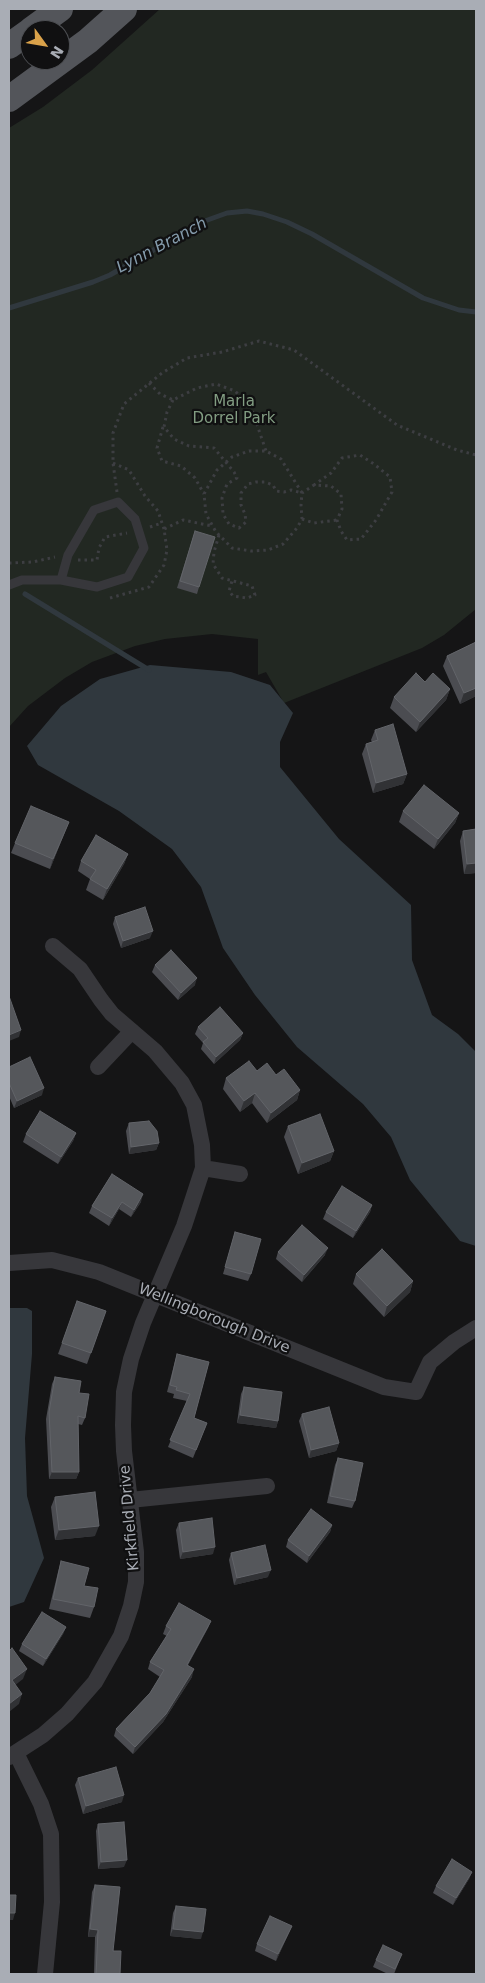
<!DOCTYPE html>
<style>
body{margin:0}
#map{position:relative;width:485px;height:1983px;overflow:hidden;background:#151516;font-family:"DejaVu Sans",sans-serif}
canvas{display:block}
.frame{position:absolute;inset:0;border:10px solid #a9adb5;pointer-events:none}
.north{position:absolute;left:20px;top:20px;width:50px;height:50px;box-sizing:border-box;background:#101011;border:1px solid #4d4f53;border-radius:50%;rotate:122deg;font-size:14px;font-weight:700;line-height:20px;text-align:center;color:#a9adb5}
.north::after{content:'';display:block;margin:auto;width:18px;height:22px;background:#daa24a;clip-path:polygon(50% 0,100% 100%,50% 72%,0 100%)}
</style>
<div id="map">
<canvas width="485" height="1983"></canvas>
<div class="frame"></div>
<div class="north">N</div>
</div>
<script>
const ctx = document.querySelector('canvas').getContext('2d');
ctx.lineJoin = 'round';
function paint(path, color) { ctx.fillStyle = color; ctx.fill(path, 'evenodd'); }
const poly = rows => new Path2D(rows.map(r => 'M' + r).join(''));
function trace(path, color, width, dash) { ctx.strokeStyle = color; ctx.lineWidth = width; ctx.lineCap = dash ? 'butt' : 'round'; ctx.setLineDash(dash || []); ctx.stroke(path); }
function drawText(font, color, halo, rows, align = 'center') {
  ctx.font = font + ' "DejaVu Sans",sans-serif'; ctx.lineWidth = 4.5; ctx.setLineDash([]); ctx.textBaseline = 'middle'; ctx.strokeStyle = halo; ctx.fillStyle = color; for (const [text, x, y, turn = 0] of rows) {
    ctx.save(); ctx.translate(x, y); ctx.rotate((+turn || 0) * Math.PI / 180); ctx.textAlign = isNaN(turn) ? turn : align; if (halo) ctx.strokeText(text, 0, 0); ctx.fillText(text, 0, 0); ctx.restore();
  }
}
paint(poly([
 [160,9,476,9,476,609,444,635,422,648,284,703,266,672,258,675,258,639,212,634,165,639,135,646,92,662,65,678,28,706,9,727,9,128,43,107,92,70]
]), '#222822');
paint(poly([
 [150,665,231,672,270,685,293,713,280,742,280,767,339,839,411,905,412,960,432,1015,458,1034,476,1052,476,1246,460,1241,410,1180,391,1137,363,1104,297,1047,255,995,223,948,201,887,172,849,119,811,38,765,27,746,61,706,100,679],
 [9,1308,27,1308,32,1311,32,1354,25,1438,27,1496,44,1558,24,1602,9,1607]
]), '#30383e');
trace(poly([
 [9,308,93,282,110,275,202,222,227,213,247,211,263,214,287,222,312,234,423,298,459,310,476,312],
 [25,594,149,670]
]), '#30383e', 5);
trace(poly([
 [149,383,160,394,173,400,197,388,216,384,235,391,251,407,266,451],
 [173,400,167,412,164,427,174,439,189,446,214,448,234,472,237,478,227,484,222,498,223,514,229,524,239,528,246,522,245,514,241,505,241,493,248,484,256,482,265,482,273,485,276,491,284,492,291,490,302,493],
 [163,427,157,448,162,461,181,466,195,478,204,494],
 [113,463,129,470,145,496,158,511,164,529],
 [117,492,113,463,113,433,124,404,162,373,187,358,222,352,259,341,294,350,397,425,457,450,476,455],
 [302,493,281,459,266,451,249,451,232,457,217,470,204,494,206,514,216,532,232,548,251,551,268,550,283,544,297,528,302,519,301,505,302,493,314,485,331,486,341,494,342,509,337,520,341,531,347,540,361,539,376,520,392,492,390,477,374,464,360,455,342,458,331,473,314,485],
 [302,519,314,523,337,520],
 [150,527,162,523],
 [219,535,214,552,213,564,222,578,252,586,255,595,247,598,233,596,229,591,232,581],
 [78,560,97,560,99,548,105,537,127,533],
 [9,563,33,562,55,557],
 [110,598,149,587,164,565,167,550,164,529,183,520,212,526]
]), '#3d3e42', 3, [2.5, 4]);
trace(poly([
 [9,585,22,580,61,580,97,587,128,577,144,548,135,519,118,502,94,510,68,555,61,580]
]), '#37373b', 9);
trace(poly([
 [98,1067,132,1031],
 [203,1168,240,1174],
 [9,1263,52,1260,99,1272,384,1387,416,1392,430,1362,454,1342,476,1328],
 [130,1500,267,1486],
 [16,1753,41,1804,51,1834,52,1902,45,1974],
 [9,1757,43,1735,67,1714,95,1682,121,1636,131,1606,136,1582,136,1552,124,1451,123,1425,124,1392,131,1359,143,1323,184,1226,203,1168,202,1145,194,1105,182,1083,155,1051,112,1014,101,1000,80,969,53,946]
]), '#37373b', 16);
trace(poly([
 [31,30,60,9],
 [9,46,30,31],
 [9,99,88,41,124,9]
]), '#53555a', 26);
paint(poly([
 [195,531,199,587,197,594,177,588],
 [476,642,476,696,460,704,443,666,447,656],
 [425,682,450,689,446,700,416,732,390,708,394,697],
 [375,730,407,774,403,784,373,793,362,754,366,744,372,742,371,740],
 [403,811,459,813,455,823,434,849,399,822],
 [69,822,50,869,11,853,15,843],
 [476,829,476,873,464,874,460,841,463,831],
 [128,854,124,864,103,900,86,890,90,879,78,871,81,861],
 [115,917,150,938,121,948,113,924],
 [155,965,195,985,178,1000,152,972],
 [198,1027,243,1033,240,1040,214,1064,201,1049,203,1043,195,1034],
 [9,1067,42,1095,14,1108,9,1096],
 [257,1071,276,1075,300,1090,297,1100,267,1123,252,1103,240,1112,223,1089,226,1078],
 [129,1123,159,1143,156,1150,129,1154,126,1131],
 [288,1126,334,1151,330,1161,298,1174,284,1137],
 [76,1133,73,1141,58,1164,23,1142,26,1134],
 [112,1174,141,1202,131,1217,119,1209,109,1226,89,1213,92,1206],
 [372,1205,370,1212,353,1238,323,1219,326,1212],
 [235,1232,251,1274,248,1281,223,1274],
 [278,1252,325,1255,302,1282,276,1259],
 [356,1274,413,1281,410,1292,384,1317,353,1284],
 [77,1301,106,1311,87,1364,58,1354],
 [177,1354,209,1362,194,1418,207,1423,193,1458,168,1447,187,1401,173,1398,174,1394,167,1392,175,1361],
 [55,1377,79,1393,85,1418,82,1425,78,1424,79,1472,76,1479,49,1479,46,1419,52,1384],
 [244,1387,278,1421,276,1428,237,1423,241,1394],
 [302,1414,339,1443,336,1451,309,1458,299,1421],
 [338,1458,355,1501,352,1508,327,1503,335,1465],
 [55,1497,95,1536,55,1540,51,1507],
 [179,1523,213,1554,180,1559,176,1530],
 [332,1525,330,1532,307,1563,286,1547,288,1540],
 [231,1553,268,1577,234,1585,229,1560],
 [61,1561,84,1586,94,1607,90,1618,49,1609,58,1572],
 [211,1621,208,1628,188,1665,192,1677,163,1722,133,1754,114,1736,116,1729,150,1693,160,1677,148,1669,150,1662,167,1636,163,1634,166,1626],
 [66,1627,63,1634,43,1666,19,1651,22,1644],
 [78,1778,122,1802,83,1814,75,1785],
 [98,1824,124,1867,98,1869,96,1831],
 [472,1872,469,1879,453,1905,433,1893,436,1886],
 [95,1885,120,1974,94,1974,95,1937,88,1937,92,1892],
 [176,1906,201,1939,170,1936,173,1913],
 [292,1926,276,1961,255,1951,257,1944],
 [402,1954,394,1974,388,1974,373,1967,376,1960]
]), '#4b4c51');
paint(poly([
 [476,688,476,696,460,704,464,693],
 [450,689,446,700,416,732,420,722],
 [407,774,403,784,373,793,376,783],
 [459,813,455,823,434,849,438,839],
 [69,822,65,832,50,869,53,859],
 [128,854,124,864,103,900,107,889],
 [476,863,476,873,464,874,467,864],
 [153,931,150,938,121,948,123,941],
 [197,978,195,985,178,1000,181,993],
 [21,1030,19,1037,9,1041,9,1035],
 [243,1033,240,1040,214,1064,216,1057],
 [44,1088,42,1095,14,1108,17,1101],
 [300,1090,297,1100,267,1123,271,1113],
 [255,1093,252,1103,240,1112,244,1101],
 [76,1133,73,1141,58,1164,61,1157],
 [159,1143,156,1150,129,1154,131,1147],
 [334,1151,330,1161,298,1174,302,1163],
 [143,1194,141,1202,131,1217,134,1210],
 [122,1202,119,1209,109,1226,112,1218],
 [372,1205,370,1212,353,1238,356,1231],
 [328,1248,325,1255,302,1282,304,1275],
 [413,1281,410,1292,384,1317,387,1306],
 [240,1415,278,1421,276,1428,237,1423],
 [339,1443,336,1451,309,1458,311,1450],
 [52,1472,79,1472,76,1479,49,1479],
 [332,1525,330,1532,307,1563,309,1556],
 [99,1526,95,1536,55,1540,59,1530],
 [215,1547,213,1554,180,1559,183,1552],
 [271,1570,268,1577,234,1585,237,1578],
 [211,1621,208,1628,184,1672,187,1665],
 [66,1627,63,1634,43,1666,46,1659],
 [27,1669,23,1679,9,1690,12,1680],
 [194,1669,192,1677,163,1722,133,1754,135,1747],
 [22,1694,19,1704,9,1712,9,1704],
 [124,1795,122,1802,83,1814,86,1806],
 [127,1860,124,1867,98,1869,101,1862],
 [472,1872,469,1879,453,1905,456,1898],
 [9,1913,15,1913,13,1920,9,1920],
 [292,1926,289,1933,276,1961,278,1954],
 [90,1929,98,1930,95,1937,88,1937],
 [173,1929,203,1932,201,1939,170,1936]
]), '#313235');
const building = poly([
 [195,531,215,537,199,587,180,581,195,531],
 [476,642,476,688,464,693,447,656,476,642],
 [416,673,425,682,433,673,450,689,420,722,394,697,416,673],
 [393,724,407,774,376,783,366,744,378,740,375,730,393,724],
 [424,785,459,813,438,839,403,811,424,785],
 [31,806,69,822,53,859,15,843,31,806],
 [476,829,476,863,467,864,463,831,476,829],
 [96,835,128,854,107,889,90,879,96,870,81,861,96,835],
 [145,907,153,931,123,941,115,917,145,907],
 [171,950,197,978,181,993,155,965,171,950],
 [9,996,21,1030,9,1035,9,996],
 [220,1007,243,1033,216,1057,203,1042,208,1038,198,1027,220,1007],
 [30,1057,44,1088,17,1101,9,1083,9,1067,30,1057],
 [249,1061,257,1071,267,1063,276,1075,284,1069,300,1090,271,1113,255,1093,244,1101,226,1078,249,1061],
 [40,1111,76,1133,61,1157,26,1134,40,1111],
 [320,1114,334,1151,302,1163,288,1126,320,1114],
 [149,1121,157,1131,159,1143,131,1147,129,1123,149,1121],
 [112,1174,143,1194,134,1210,122,1202,112,1218,92,1206,112,1174],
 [342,1186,372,1205,356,1231,326,1212,342,1186],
 [302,1225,328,1248,304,1275,278,1252,302,1225],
 [235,1232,261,1239,251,1274,225,1267,235,1232],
 [382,1249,413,1281,387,1306,356,1274,382,1249],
 [77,1301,106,1311,91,1353,62,1343,77,1301],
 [177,1354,209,1362,194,1418,207,1423,196,1450,170,1440,190,1394,176,1390,177,1387,170,1385,177,1354],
 [55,1377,81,1381,79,1393,89,1394,85,1418,78,1416,79,1472,52,1472,49,1412,55,1377],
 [244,1387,282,1392,278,1421,240,1415,244,1387],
 [329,1407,339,1443,311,1450,302,1414,329,1407],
 [338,1458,363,1463,355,1501,330,1496,338,1458],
 [95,1492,99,1526,59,1530,55,1497,95,1492],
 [311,1509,332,1525,309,1556,288,1540,311,1509],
 [212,1518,215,1547,183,1552,179,1523,212,1518],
 [265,1545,271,1570,237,1578,231,1553,265,1545],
 [61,1561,89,1568,84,1586,98,1588,94,1607,53,1599,61,1561],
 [179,1603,211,1621,187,1665,194,1669,166,1714,135,1747,116,1729,150,1693,164,1670,150,1662,171,1629,166,1626,179,1603],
 [42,1612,66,1627,46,1659,22,1644,42,1612],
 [12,1648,27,1669,12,1680,22,1694,9,1704,9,1651,12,1648],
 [116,1767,124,1795,86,1806,78,1778,116,1767],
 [124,1822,127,1860,101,1862,98,1824,124,1822],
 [452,1859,472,1872,456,1898,436,1886,452,1859],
 [95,1885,120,1887,113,1951,121,1951,120,1974,96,1974,98,1930,90,1929,95,1885],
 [9,1895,16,1895,15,1913,9,1913,9,1895],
 [176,1906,206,1909,203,1932,173,1929,176,1906],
 [270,1916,292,1926,278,1954,257,1944,270,1916],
 [383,1945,402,1954,395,1969,376,1960,383,1945]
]);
paint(building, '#55575b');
trace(building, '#626469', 1);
drawText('15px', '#829d82', '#101011', [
 ["Marla",234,402],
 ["Dorrel Park",234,419]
]);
drawText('15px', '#a9adb5', '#101011', [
 ["Wellingborough Drive",214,1319,22],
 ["Kirkfield Drive",130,1518,-95]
]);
drawText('italic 16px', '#849bab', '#101011', [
 ["Lynn Branch",162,246,-28]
]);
</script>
